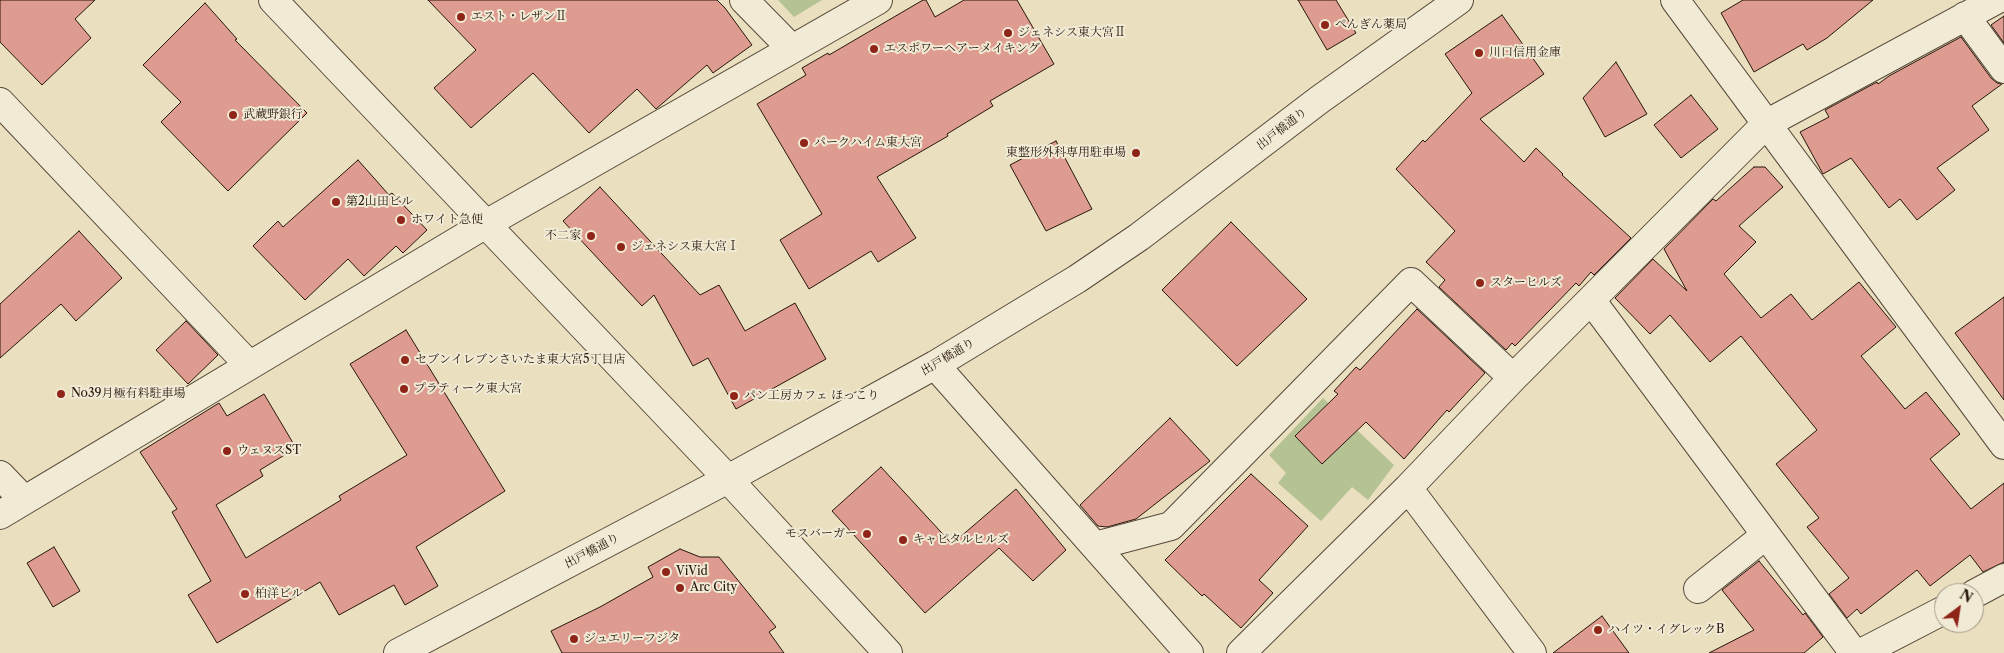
<!DOCTYPE html>
<meta charset="utf-8">
<style>
body{margin:0}
#map{position:relative;width:2004px;height:653px;overflow:hidden;background:#eadfbf;font-family:"Libre Caslon Text",serif}
canvas{display:block}
.north{position:absolute;left:1934px;top:583px;width:50px;height:50px;box-sizing:border-box;background:#f1ead5;border:1px solid #a09685;border-radius:50%;rotate:31deg;font-size:14px;font-weight:700;line-height:20px;text-align:center;color:#27170d}
.north::after{content:'';display:block;margin:auto;width:18px;height:22px;background:#8f2418;clip-path:polygon(50% 0,100% 100%,50% 72%,0 100%)}
</style>
<div id="map">
<canvas width="2004" height="653"></canvas>
<div class="north">N</div>
</div>
<script>
const ctx = document.querySelector('canvas').getContext('2d');
ctx.lineJoin = 'round';
function paint(path, color) { ctx.fillStyle = color; ctx.fill(path, 'evenodd'); }
const poly = rows => new Path2D(rows.map(r => 'M' + r).join(''));
function trace(path, color, width, dash) { ctx.strokeStyle = color; ctx.lineWidth = width; ctx.lineCap = dash ? 'butt' : 'round'; ctx.setLineDash(dash || []); ctx.stroke(path); }
function drawText(font, color, halo, rows, align = 'center') {
  ctx.font = font + ' "Libre Caslon Text","Noto Serif JP",serif'; ctx.lineWidth = 4; ctx.setLineDash([]); ctx.textBaseline = 'middle'; ctx.strokeStyle = halo; ctx.fillStyle = color; for (const [text, x, y, turn = 0] of rows) {
    ctx.save(); ctx.translate(x, y); ctx.rotate((+turn || 0) * Math.PI / 180); ctx.textAlign = isNaN(turn) ? turn : align; if (halo) ctx.strokeText(text, 0, 0); ctx.fillText(text, 0, 0); ctx.restore();
  }
}
paint(poly([
 [778,0,822,0,794,17],
 [1323,398,1394,465,1368,500,1352,487,1321,521,1278,483,1286,473,1269,455]
]), '#b4c294');
const building = poly([
 [0,0,95,0,75,19,91,38,42,85,0,42,0,0],
 [428,0,717,0,725,8,752,45,713,73,707,65,656,109,637,89,589,133,533,73,471,128,434,88,476,50,428,0],
 [923,0,926,0,935,17,964,0,1017,0,1054,64,990,101,993,106,947,134,948,136,877,177,916,238,878,262,871,251,809,289,780,240,822,214,757,104,806,75,802,68,828,53,829,55,923,0],
 [1298,0,1336,0,1356,33,1327,50,1298,0],
 [1743,0,1873,0,1827,38,1807,50,1803,44,1754,72,1721,13,1743,0],
 [205,3,237,39,235,40,307,113,228,191,161,122,181,102,143,65,205,3],
 [1502,15,1544,74,1480,119,1524,162,1536,148,1563,174,1562,175,1631,238,1594,275,1591,272,1579,286,1576,283,1515,346,1512,343,1506,350,1439,287,1445,280,1426,262,1455,231,1396,169,1423,140,1425,142,1472,93,1445,54,1502,15],
 [2004,16,2004,43,1991,25,2004,16],
 [1961,37,1991,78,1997,83,2002,84,1972,106,1989,130,1937,168,1955,190,1917,220,1900,199,1889,208,1851,158,1823,174,1800,132,1829,117,1825,110,1877,82,1878,84,1889,76,1961,37],
 [1616,62,1647,114,1605,137,1583,98,1616,62],
 [1691,95,1718,129,1681,158,1654,125,1691,95],
 [1056,141,1092,209,1046,231,1010,165,1056,141],
 [358,160,389,195,392,193,427,230,403,253,396,246,364,276,348,259,305,300,253,246,278,221,283,227,358,160],
 [1754,167,1765,167,1783,187,1739,226,1756,242,1724,274,1761,318,1791,294,1812,320,1859,282,1896,327,1861,356,1905,409,1926,392,1960,434,1930,459,1971,509,2004,483,2004,562,1983,572,1970,555,1930,586,1917,570,1861,614,1857,609,1847,618,1829,594,1849,578,1807,527,1819,518,1776,464,1817,430,1741,336,1710,362,1670,315,1650,334,1615,298,1653,259,1687,291,1664,249,1713,199,1716,201,1754,167],
 [600,187,700,295,719,285,745,331,795,303,826,359,736,409,708,358,693,366,654,295,642,306,563,221,600,187],
 [1231,222,1307,299,1237,366,1162,290,1231,222],
 [79,231,122,278,76,321,61,304,0,358,0,304,79,231],
 [2004,297,2004,400,1955,333,2004,297],
 [1417,309,1485,373,1449,412,1447,410,1404,459,1366,422,1322,464,1295,436,1338,394,1334,391,1356,367,1360,370,1417,309],
 [186,321,218,355,188,384,156,350,186,321],
 [406,330,505,491,416,547,438,586,405,605,394,585,339,615,320,582,217,643,188,595,211,581,172,512,177,509,140,452,219,403,227,416,264,394,296,448,260,470,263,476,216,505,246,558,341,500,339,496,407,455,350,364,406,330],
 [1170,418,1210,461,1136,519,1107,527,1098,526,1080,505,1170,418],
 [881,467,952,544,1016,489,1066,550,1033,581,999,548,925,613,832,511,881,467],
 [1251,474,1308,526,1259,580,1273,593,1241,628,1204,594,1202,596,1165,560,1251,474],
 [54,547,80,591,53,607,27,563,54,547],
 [680,549,700,557,719,557,776,627,769,632,784,653,562,653,551,631,600,607,653,577,648,567,680,549],
 [1759,561,1803,615,1805,613,1823,637,1804,653,1709,653,1754,630,1722,590,1759,561],
 [1602,616,1629,653,1553,653,1602,616]
]);
paint(building, '#de9b8f');
trace(building, '#27170d', 1);
const minor = poly([
 [273,0,728,479,888,653],
 [744,0,792,49],
 [1675,0,2004,445],
 [1965,16,2004,69],
 [0,102,249,365],
 [1591,300,1854,653],
 [935,365,1189,653],
 [0,475,24,500],
 [1408,488,1532,653],
 [0,515,486,224,878,0],
 [1095,546,1171,526,1411,282,1513,378],
 [1698,589,1766,535],
 [1974,594,2004,578],
 [398,653,728,479,935,365,1077,279,1139,237,1319,100,1459,0],
 [1241,653,1408,488,1513,378,1766,124,1996,0],
 [1861,653,1944,610]
]);
trace(minor, '#58493a', 30);
trace(minor, '#f1ead5', 28);
for (const [x, y, r, color] of [
 [461,17,5,"#8f2418"],
 [1325,25,5,"#8f2418"],
 [1008,33,5,"#8f2418"],
 [874,49,5,"#8f2418"],
 [1479,53,5,"#8f2418"],
 [233,115,5,"#8f2418"],
 [804,143,5,"#8f2418"],
 [1136,153,5,"#8f2418"],
 [336,202,5,"#8f2418"],
 [401,220,5,"#8f2418"],
 [591,236,5,"#8f2418"],
 [621,247,5,"#8f2418"],
 [1480,283,5,"#8f2418"],
 [405,360,5,"#8f2418"],
 [404,389,5,"#8f2418"],
 [61,394,5,"#8f2418"],
 [734,396,5,"#8f2418"],
 [227,451,5,"#8f2418"],
 [867,534,5,"#8f2418"],
 [903,540,5,"#8f2418"],
 [666,572,5,"#8f2418"],
 [680,588,5,"#8f2418"],
 [245,594,5,"#8f2418"],
 [1598,630,5,"#8f2418"],
 [574,639,5,"#8f2418"]
]) { const dot = new Path2D(); dot.arc(x, y, r, 0, 2 * Math.PI); ctx.fillStyle = color; ctx.fill(dot); trace(dot, '#f1ead5', 2); }
drawText('12px', '#27170d', '#f1ead5', [
 ["エスト・レザンⅡ",471,17],
 ["ぺんぎん薬局",1335,25],
 ["ジェネシス東大宮Ⅱ",1018,33],
 ["エスポワーヘアーメイキング",884,49],
 ["川口信用金庫",1489,53],
 ["武蔵野銀行",243,115],
 ["パークハイム東大宮",814,143],
 ["東整形外科専用駐車場",1126,153,"right"],
 ["第2山田ビル",346,202],
 ["ホワイト急便",411,220],
 ["不二家",581,236,"right"],
 ["ジェネシス東大宮Ⅰ",631,247],
 ["スターヒルズ",1490,283],
 ["セブンイレブンさいたま東大宮5丁目店",415,360],
 ["プラティーク東大宮",414,389],
 ["No39月極有料駐車場",71,394],
 ["パン工房カフェ ほっこり",744,396],
 ["ウェヌスST",237,451],
 ["モスバーガー",857,534,"right"],
 ["キャピタルヒルズ",913,540],
 ["ViVid",676,572],
 ["Arc City",690,588],
 ["柏洋ビル",255,594],
 ["ハイツ・イグレックB",1608,630],
 ["ジュエリーフジタ",584,639]
], 'left');
drawText('12px', '#27170d', '#f1ead5', [
 ["出戸橋通り",1282,129,-38],
 ["出戸橋通り",948,357,-31],
 ["出戸橋通り",592,551,-28]
]);
</script>
